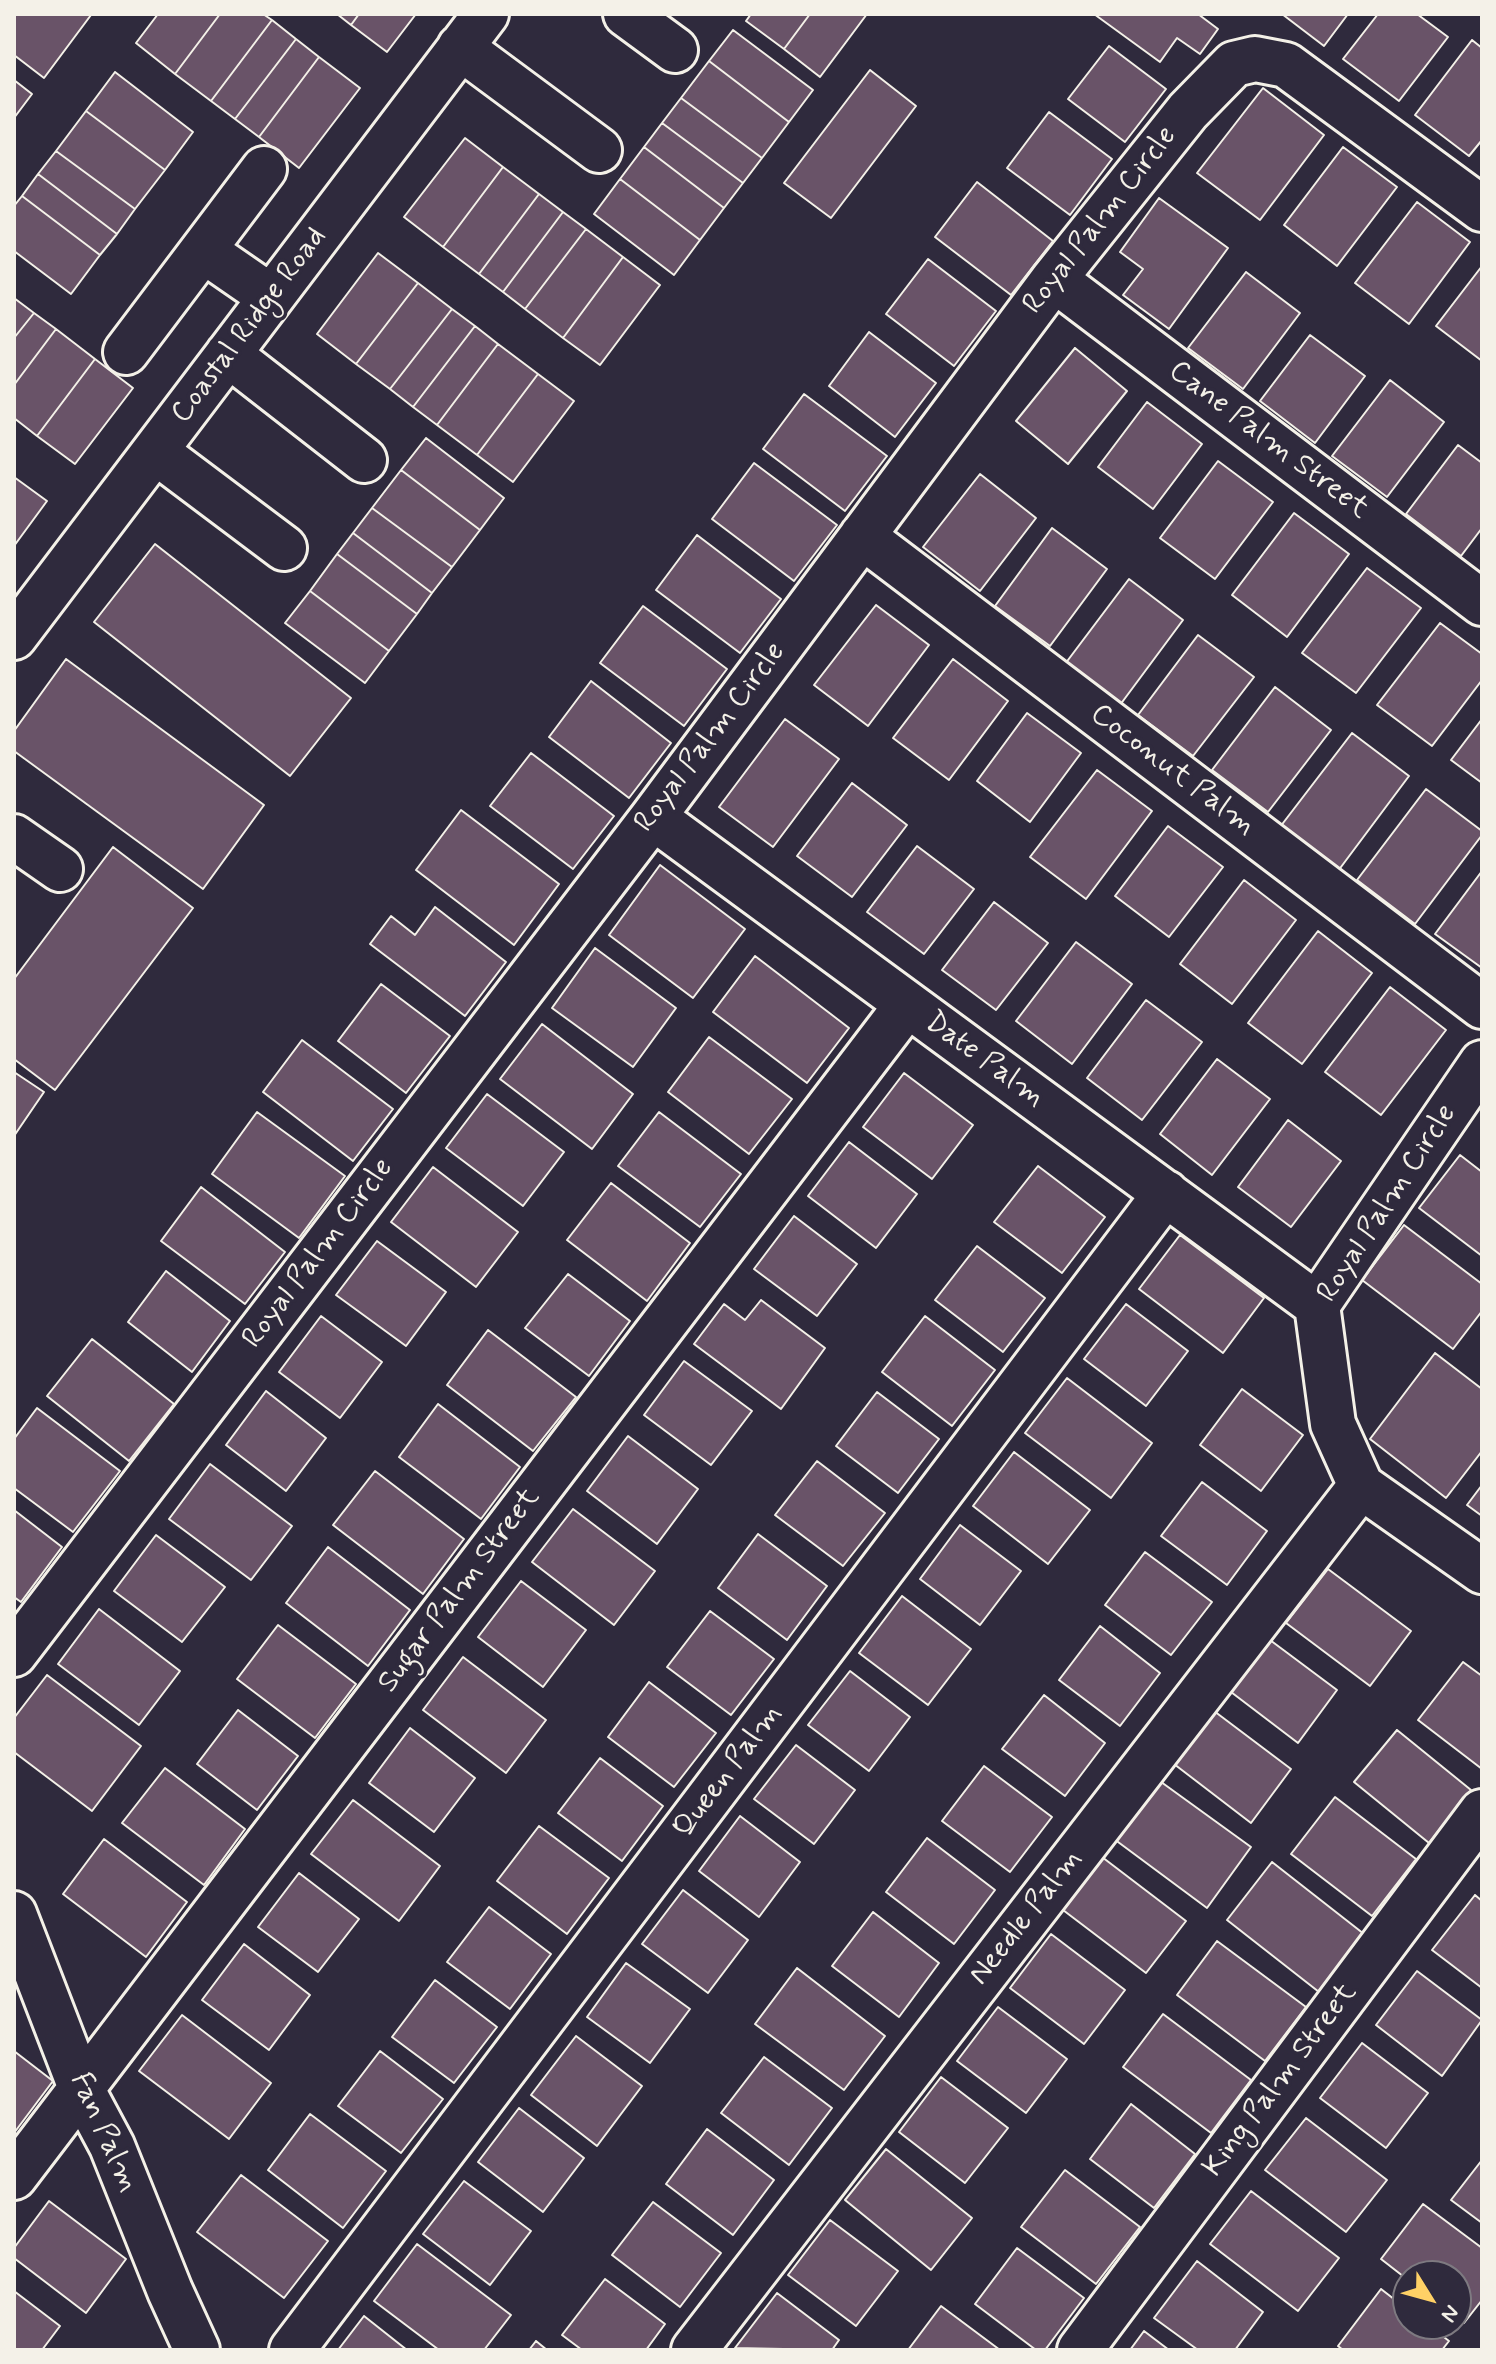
<!DOCTYPE html>
<style>
body{margin:0}
#map{position:relative;width:1496px;height:2364px;overflow:hidden;background:#2f2a3d;font-family:Mynerve,sans-serif}
canvas{display:block}
.frame{position:absolute;inset:0;border:16px solid #f4f1e8;pointer-events:none}
.north{position:absolute;left:1392px;top:2260px;width:80px;height:80px;box-sizing:border-box;background:#2f2a3d;border:2px solid #7e7a81;border-radius:50%;rotate:127deg;font-size:22px;font-weight:700;line-height:32px;text-align:center;color:#f4f1e8}
.north::after{content:'';display:block;margin:auto;width:28px;height:36px;background:#ffd166;clip-path:polygon(50% 0,100% 100%,50% 72%,0 100%)}
</style>
<div id="map">
<canvas width="1496" height="2364"></canvas>
<div class="frame"></div>
<div class="north">N</div>
</div>
<script>
const ctx = document.querySelector('canvas').getContext('2d');
ctx.lineJoin = 'round';
function paint(path, color) { ctx.fillStyle = color; ctx.fill(path, 'evenodd'); }
const poly = rows => new Path2D(rows.map(r => 'M' + r).join(''));
function trace(path, color, width, dash) { ctx.strokeStyle = color; ctx.lineWidth = width; ctx.lineCap = dash ? 'butt' : 'round'; ctx.setLineDash(dash || []); ctx.stroke(path); }
function drawText(font, color, halo, rows, align = 'center') {
  ctx.font = font + ' Mynerve,sans-serif'; ctx.lineWidth = 7; ctx.setLineDash([]); ctx.textBaseline = 'middle'; ctx.strokeStyle = halo; ctx.fillStyle = color; for (const [text, x, y, turn = 0] of rows) {
    ctx.save(); ctx.translate(x, y); ctx.rotate((+turn || 0) * Math.PI / 180); ctx.textAlign = isNaN(turn) ? turn : align; if (halo) ctx.strokeText(text, 0, 0); ctx.fillText(text, 0, 0); ctx.restore();
  }
}
const building = poly([
 [14,14,89,14,91,15,44,78,14,55,14,14],
 [158,14,220,14,175,74,136,43,158,14],
 [220,14,263,14,272,20,211,101,175,74,220,14],
 [337,14,359,14,351,25,337,14],
 [359,14,416,14,387,52,351,25,359,14],
 [751,14,810,14,784,49,746,21,751,14],
 [810,14,867,14,820,77,784,49,810,14],
 [1094,14,1198,14,1218,29,1200,54,1177,38,1160,62,1094,14],
 [1282,14,1348,14,1324,46,1282,14],
 [1378,14,1417,14,1448,37,1399,101,1343,59,1378,14],
 [272,20,296,39,235,119,211,101,272,20],
 [733,30,813,90,789,122,709,61,733,30],
 [296,39,319,57,259,137,235,119,296,39],
 [1472,40,1482,48,1482,140,1469,156,1415,115,1472,40],
 [1109,46,1166,89,1125,142,1068,99,1109,46],
 [319,57,360,88,299,168,259,137,319,57],
 [709,61,789,122,762,158,681,98,709,61],
 [870,70,916,106,831,218,784,183,870,70],
 [115,72,193,132,165,170,86,111,115,72],
 [14,80,32,94,14,118,14,80],
 [1263,88,1324,135,1260,220,1197,173,1263,88],
 [681,98,762,158,743,183,662,123,681,98],
 [86,111,165,170,135,209,56,151,86,111],
 [1049,112,1112,159,1070,215,1007,168,1049,112],
 [662,123,743,183,724,208,644,147,662,123],
 [465,138,503,167,443,247,404,217,465,138],
 [644,147,724,208,700,240,620,179,644,147],
 [1343,147,1397,187,1337,266,1284,225,1343,147],
 [56,151,135,209,117,234,38,174,56,151],
 [503,167,539,194,479,274,443,247,503,167],
 [38,174,117,234,100,255,22,196,38,174],
 [620,179,700,240,674,275,594,214,620,179],
 [977,182,1053,241,1011,295,935,237,977,182],
 [539,194,563,212,503,292,479,274,539,194],
 [22,196,100,255,71,294,14,251,14,206,22,196],
 [1159,198,1228,248,1169,329,1123,295,1143,269,1120,252,1159,198],
 [1417,202,1470,242,1409,324,1355,283,1417,202],
 [563,212,586,229,525,309,503,292,563,212],
 [586,229,623,257,563,338,525,309,586,229],
 [378,253,418,283,356,364,317,334,378,253],
 [623,257,660,285,600,365,563,338,623,257],
 [928,259,996,311,954,366,886,314,928,259],
 [1482,266,1482,361,1436,326,1482,266],
 [1246,272,1300,313,1243,389,1188,348,1246,272],
 [418,283,452,309,390,389,356,364,418,283],
 [14,298,34,313,14,338,14,298],
 [452,309,475,326,413,407,390,389,452,309],
 [34,313,56,329,14,385,14,338,34,313],
 [475,326,498,344,437,425,413,407,475,326],
 [56,329,95,359,37,436,14,418,14,385,56,329],
 [869,332,936,383,895,437,829,386,869,332],
 [1310,335,1365,376,1315,443,1260,401,1310,335],
 [498,344,538,374,477,455,437,425,498,344],
 [1075,348,1127,391,1068,464,1016,421,1075,348],
 [95,359,133,388,75,464,37,436,95,359],
 [538,374,574,401,513,482,477,455,538,374],
 [1390,380,1444,422,1387,497,1332,456,1390,380],
 [804,394,887,456,845,511,763,449,804,394],
 [1147,402,1202,444,1153,509,1098,467,1147,402],
 [426,438,504,498,480,530,401,470,426,438],
 [1458,445,1482,463,1482,528,1461,556,1406,514,1458,445],
 [1218,461,1273,502,1215,579,1160,538,1218,461],
 [754,463,837,525,794,581,712,519,754,463],
 [401,470,480,530,452,567,372,508,401,470],
 [980,474,1036,518,980,591,923,547,980,474],
 [14,477,47,501,14,546,14,477],
 [372,508,452,567,432,593,353,533,372,508],
 [1294,513,1349,554,1287,637,1232,595,1294,513],
 [1052,528,1107,569,1050,646,995,606,1052,528],
 [353,533,432,593,417,614,337,554,353,533],
 [697,535,781,599,740,653,656,590,697,535],
 [155,544,351,698,290,776,94,622,155,544],
 [337,554,417,614,389,651,310,591,337,554],
 [1367,568,1421,608,1356,693,1302,653,1367,568],
 [1129,579,1183,620,1120,705,1065,664,1129,579],
 [310,591,389,651,365,683,285,623,310,591],
 [876,605,929,645,868,726,814,685,876,605],
 [643,606,727,669,684,726,600,663,643,606],
 [1440,623,1482,654,1482,680,1432,746,1377,705,1440,623],
 [1198,635,1254,677,1193,756,1138,715,1198,635],
 [66,659,264,805,203,889,14,751,14,731,66,659],
 [953,659,1008,701,949,780,893,738,953,659],
 [591,681,671,743,629,798,549,737,591,681],
 [1275,687,1331,730,1268,812,1212,770,1275,687],
 [1027,713,1081,753,1030,822,977,781,1027,713],
 [785,719,839,759,773,847,719,807,785,719],
 [1482,719,1482,783,1451,760,1482,719],
 [1352,733,1409,776,1338,871,1280,827,1352,733],
 [531,753,614,816,573,869,490,806,531,753],
 [1097,770,1152,811,1086,899,1030,857,1097,770],
 [852,783,907,825,852,897,797,856,852,783],
 [1426,789,1482,831,1482,835,1415,924,1357,880,1426,789],
 [461,810,559,884,514,945,416,870,461,810],
 [1168,826,1223,867,1169,937,1115,896,1168,826],
 [917,846,974,889,924,954,867,912,917,846],
 [113,847,193,908,55,1090,14,1059,14,979,113,847],
 [660,865,745,929,693,998,609,935,660,865],
 [1482,871,1482,968,1435,934,1482,871],
 [1244,880,1296,920,1232,1004,1180,964,1244,880],
 [994,902,1048,943,996,1010,942,970,994,902],
 [435,907,506,962,465,1016,370,944,391,916,415,935,435,907],
 [1318,931,1372,973,1302,1064,1248,1023,1318,931],
 [1076,942,1132,984,1072,1064,1016,1021,1076,942],
 [595,948,676,1008,633,1067,552,1008,595,948],
 [755,956,849,1028,807,1083,713,1012,755,956],
 [381,984,450,1036,406,1093,338,1041,381,984],
 [1390,987,1446,1030,1381,1115,1325,1072,1390,987],
 [1146,1000,1202,1042,1142,1120,1087,1078,1146,1000],
 [542,1024,633,1094,592,1149,500,1079,542,1024],
 [709,1037,792,1099,749,1154,668,1092,709,1037],
 [302,1040,393,1109,353,1161,263,1092,302,1040],
 [1217,1059,1270,1099,1212,1175,1160,1134,1217,1059],
 [14,1072,44,1092,14,1136,14,1072],
 [904,1073,973,1125,932,1179,863,1127,904,1073],
 [487,1094,564,1152,523,1206,446,1148,487,1094],
 [257,1112,345,1176,299,1238,212,1174,257,1112],
 [659,1112,741,1174,700,1227,618,1166,659,1112],
 [1288,1120,1341,1161,1291,1227,1238,1187,1288,1120],
 [849,1142,917,1194,876,1248,808,1196,849,1142],
 [1460,1155,1482,1172,1482,1256,1419,1208,1460,1155],
 [1038,1166,1105,1217,1062,1273,994,1222,1038,1166],
 [433,1167,518,1232,476,1287,391,1222,433,1167],
 [611,1183,690,1243,647,1301,567,1240,611,1183],
 [201,1187,285,1252,245,1304,161,1241,201,1187],
 [794,1216,857,1264,817,1316,754,1269,794,1216],
 [1404,1225,1482,1284,1482,1311,1453,1349,1362,1280,1404,1225],
 [1180,1235,1264,1298,1223,1353,1139,1289,1180,1235],
 [377,1241,446,1292,406,1346,336,1295,377,1241],
 [977,1246,1045,1298,1003,1352,935,1300,977,1246],
 [166,1271,230,1321,192,1372,128,1322,166,1271],
 [568,1274,630,1321,589,1376,525,1328,568,1274],
 [761,1300,825,1348,781,1409,694,1344,724,1304,745,1320,761,1300],
 [1126,1304,1188,1351,1146,1406,1084,1359,1126,1304],
 [321,1316,382,1362,340,1418,279,1372,321,1316],
 [925,1316,995,1370,952,1426,882,1372,925,1316],
 [488,1330,576,1397,533,1451,447,1385,488,1330],
 [92,1339,174,1404,129,1461,47,1396,92,1339],
 [1435,1353,1482,1389,1482,1451,1446,1498,1370,1439,1435,1353],
 [684,1361,752,1411,711,1465,644,1415,684,1361],
 [1067,1378,1152,1443,1111,1498,1025,1433,1067,1378],
 [1242,1389,1303,1435,1261,1491,1200,1445,1242,1389],
 [266,1391,326,1438,286,1491,226,1445,266,1391],
 [877,1392,939,1439,898,1493,836,1446,877,1392],
 [438,1404,520,1467,481,1519,399,1457,438,1404],
 [37,1408,120,1471,73,1532,14,1488,14,1439,37,1408],
 [628,1436,698,1489,657,1544,587,1491,628,1436],
 [1014,1452,1090,1510,1048,1564,973,1506,1014,1452],
 [817,1461,885,1513,843,1566,775,1515,817,1461],
 [210,1464,292,1526,251,1580,169,1519,210,1464],
 [375,1471,464,1539,423,1594,333,1525,375,1471],
 [1202,1482,1267,1531,1227,1585,1161,1536,1202,1482],
 [1482,1485,1482,1516,1467,1505,1482,1485],
 [573,1509,655,1571,614,1625,532,1562,573,1509],
 [14,1510,62,1547,21,1602,14,1597,14,1510],
 [960,1525,1021,1571,980,1625,920,1579,960,1525],
 [758,1534,827,1586,787,1640,718,1588,758,1534],
 [156,1535,225,1587,182,1642,114,1591,156,1535],
 [328,1547,410,1610,368,1666,286,1603,328,1547],
 [1145,1552,1212,1602,1171,1655,1105,1605,1145,1552],
 [1328,1569,1411,1631,1370,1686,1286,1623,1328,1569],
 [521,1581,586,1630,543,1687,478,1637,521,1581],
 [902,1596,971,1649,928,1705,859,1653,902,1596],
 [99,1609,180,1671,139,1725,58,1664,99,1609],
 [710,1611,774,1659,731,1715,667,1667,710,1611],
 [278,1625,356,1684,315,1738,237,1679,278,1625],
 [1100,1626,1160,1673,1120,1726,1059,1680,1100,1626],
 [1270,1640,1337,1690,1298,1743,1231,1692,1270,1640],
 [463,1657,546,1720,506,1773,423,1710,463,1657],
 [1463,1662,1482,1676,1482,1769,1418,1720,1463,1662],
 [850,1671,910,1717,869,1771,808,1725,850,1671],
 [47,1675,141,1746,92,1811,14,1752,14,1718,47,1675],
 [649,1682,716,1733,674,1787,608,1737,649,1682],
 [1044,1695,1105,1743,1065,1796,1002,1749,1044,1695],
 [238,1710,298,1756,257,1810,197,1764,238,1710],
 [1214,1711,1291,1769,1251,1823,1174,1764,1214,1711],
 [410,1728,475,1778,434,1832,369,1783,410,1728],
 [1397,1730,1471,1790,1429,1843,1354,1782,1397,1730],
 [796,1745,855,1790,814,1844,754,1799,796,1745],
 [600,1758,663,1806,622,1861,558,1813,600,1758],
 [984,1766,1052,1817,1010,1872,942,1821,984,1766],
 [165,1768,245,1829,204,1885,122,1823,165,1768],
 [1157,1779,1251,1847,1207,1908,1114,1839,1157,1779],
 [1335,1797,1416,1859,1372,1916,1291,1854,1335,1797],
 [353,1800,440,1866,399,1921,311,1854,353,1800],
 [740,1816,800,1862,759,1917,699,1871,740,1816],
 [539,1826,609,1878,567,1934,497,1881,539,1826],
 [927,1838,995,1890,954,1944,886,1892,927,1838],
 [104,1839,187,1902,146,1957,63,1894,104,1839],
 [1102,1857,1186,1921,1146,1973,1063,1910,1102,1857],
 [1272,1862,1364,1934,1319,1992,1227,1920,1272,1862],
 [299,1873,359,1919,318,1972,258,1927,299,1873],
 [683,1890,748,1940,708,1993,642,1944,683,1890],
 [1475,1895,1482,1901,1482,1988,1432,1950,1475,1895],
 [489,1907,551,1954,510,2009,447,1962,489,1907],
 [873,1912,939,1963,899,2017,832,1966,873,1912],
 [1051,1934,1125,1990,1084,2044,1010,1988,1051,1934],
 [1217,1941,1306,2007,1265,2061,1177,1995,1217,1941],
 [244,1944,310,1995,269,2050,202,2000,244,1944],
 [626,1963,690,2009,650,2063,587,2017,626,1963],
 [797,1968,885,2036,844,2090,755,2024,797,1968],
 [1417,1971,1482,2020,1442,2076,1376,2025,1417,1971],
 [435,1980,497,2027,454,2083,392,2037,435,1980],
 [998,2007,1067,2059,1026,2113,957,2061,998,2007],
 [1163,2014,1251,2080,1211,2133,1123,2067,1163,2014],
 [182,2015,271,2083,229,2139,139,2071,182,2015],
 [576,2036,642,2086,597,2146,531,2095,576,2036],
 [1362,2043,1428,2093,1386,2148,1320,2098,1362,2043],
 [14,2051,53,2081,14,2133,14,2051],
 [380,2051,443,2099,401,2153,338,2106,380,2051],
 [764,2057,832,2108,789,2165,721,2113,764,2057],
 [941,2077,1008,2128,965,2183,899,2132,941,2077],
 [1131,2104,1195,2154,1154,2208,1090,2159,1131,2104],
 [519,2108,584,2158,543,2212,478,2162,519,2108],
 [310,2114,386,2171,343,2228,268,2170,310,2114],
 [1306,2118,1387,2180,1346,2232,1265,2170,1306,2118],
 [707,2129,774,2180,733,2235,666,2184,707,2129],
 [886,2149,972,2218,931,2270,845,2200,886,2149],
 [1482,2160,1482,2223,1451,2200,1482,2160],
 [1065,2170,1140,2227,1096,2284,1021,2227,1065,2170],
 [241,2175,328,2241,284,2298,197,2232,241,2175],
 [464,2181,531,2231,490,2285,423,2234,464,2181],
 [1251,2191,1339,2258,1298,2311,1210,2244,1251,2191],
 [49,2201,126,2259,86,2313,14,2258,14,2248,49,2201],
 [653,2202,721,2253,680,2307,612,2255,653,2202],
 [1423,2204,1482,2248,1482,2300,1464,2323,1456,2317,1456,2276,1408,2276,1408,2280,1381,2259,1423,2204],
 [830,2220,898,2271,856,2326,788,2275,830,2220],
 [417,2244,511,2315,484,2350,439,2350,374,2301,417,2244],
 [1017,2248,1084,2298,1045,2350,1036,2350,975,2304,1017,2248],
 [1197,2261,1263,2312,1235,2350,1198,2350,1154,2318,1197,2261],
 [605,2279,665,2324,646,2350,582,2350,562,2335,605,2279],
 [1381,2289,1408,2310,1408,2324,1427,2324,1449,2341,1442,2350,1343,2350,1338,2346,1381,2289],
 [14,2291,60,2326,42,2350,14,2350,14,2291],
 [777,2293,839,2340,832,2350,735,2348,777,2293],
 [941,2306,1000,2350,908,2350,941,2306],
 [364,2316,407,2350,338,2350,364,2316],
 [1144,2331,1169,2350,1130,2350,1144,2331],
 [536,2341,547,2350,529,2350,536,2341]
]);
paint(building, '#695368');
trace(building, '#f4f1e8', 2);
const minor = poly([
 [626,14,675,50],
 [460,47,599,150],
 [203,250,271,297],
 [1054,279,1482,603],
 [126,352,264,169],
 [228,354,364,460],
 [155,451,284,548],
 [862,536,1482,1006],
 [14,637,486,14],
 [653,817,1317,1305],
 [14,837,60,869],
 [1482,1063,1317,1305,1333,1424,1361,1486,1482,1571],
 [14,1654,653,817,1054,279,1188,111,1234,64,1255,59,1286,65,1482,209],
 [14,1914,81,2088,112,2146,170,2291,197,2350],
 [14,2177,907,1005],
 [292,2350,1166,1193],
 [694,2350,1361,1486],
 [1080,2350,1482,1812]
]);
trace(minor, '#f4f1e8', 50);
trace(minor, '#2f2a3d', 44);
drawText('30px', '#f4f1e8', '#2f2a3d', [
 ["Royal Palm Circle",1101,221,-52],
 ["Coastal Ridge Road",250,326,-53],
 ["Cane Palm Street",1268,441,37],
 ["Royal Palm Circle",711,738,-53],
 ["Coconut Palm",1172,771,37],
 ["Date Palm",984,1061,36],
 ["Royal Palm Circle",1388,1204,-57],
 ["Royal Palm Circle",319,1254,-53],
 ["Sugar Palm Street",460,1591,-53],
 ["Queen Palm",729,1772,-53],
 ["Needle Palm",1027,1918,-52],
 ["King Palm Street",1281,2081,-53],
 ["Fan Palm",103,2133,66]
]);
</script>
